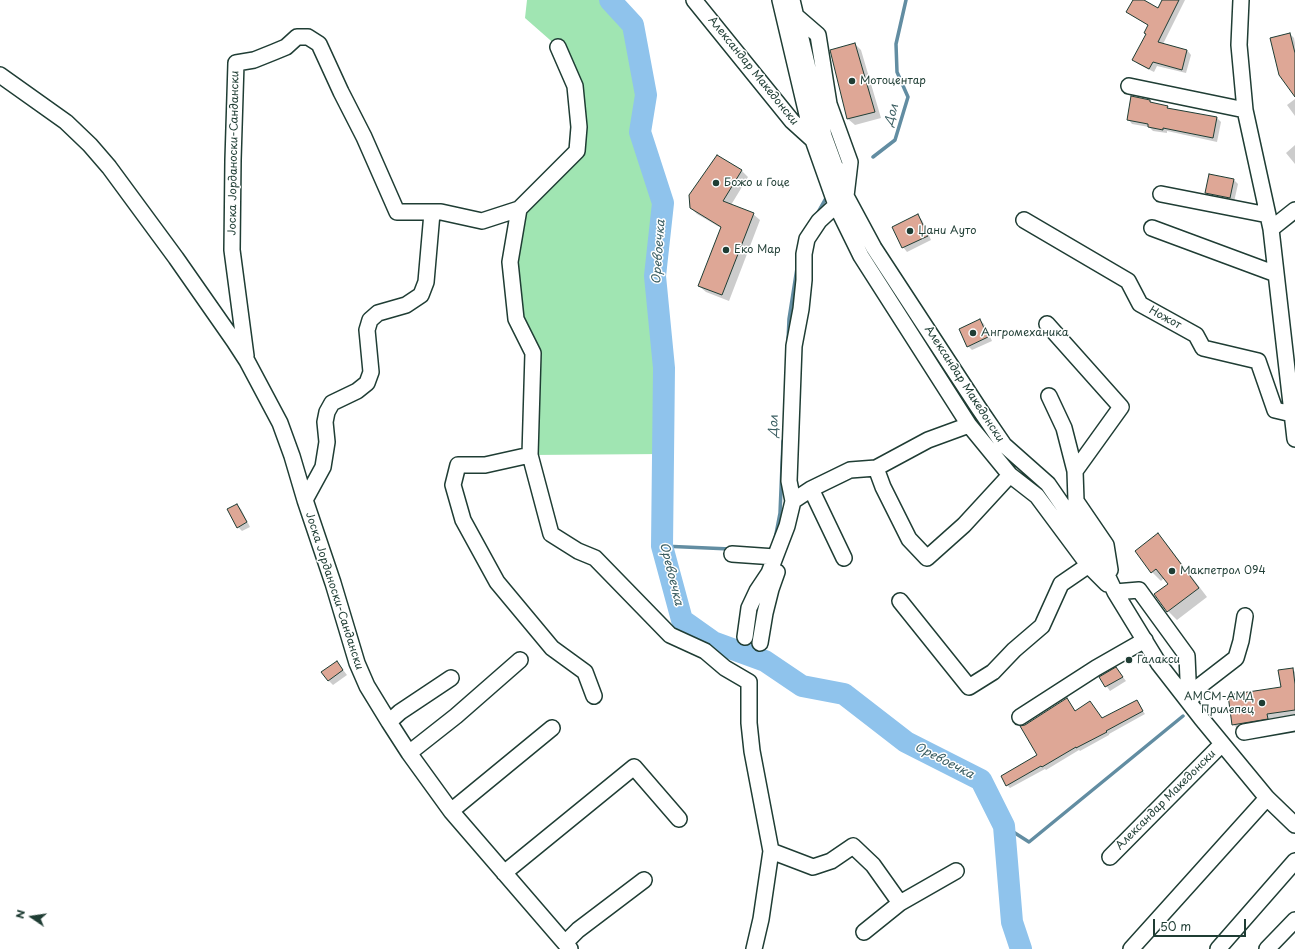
<!DOCTYPE html>
<meta charset="utf-8">
<style>
body{margin:0}
#map{position:relative;width:1295px;height:949px;overflow:hidden;background:#fff;font-family:"Playpen Sans",sans-serif}
canvas{display:block}
.north{position:absolute;left:12px;top:897px;width:40px;height:40px;-webkit-text-stroke:3px #fff;paint-order:stroke;rotate:283deg;font-size:11px;font-weight:700;line-height:16px;text-align:center;color:#1f3d34}
.north::after{content:'';display:block;margin:auto;width:14px;height:18px;background:#1f3d34;clip-path:polygon(50% 0,100% 100%,50% 72%,0 100%)}
.scale{position:absolute;left:1153px;top:919px;width:93px;height:18px;box-sizing:border-box;border:2px solid #1f3d34;border-top:0;padding-left:5px;font-size:12px;line-height:14px;white-space:nowrap;color:#1f3d34;-webkit-text-stroke:3px #fff;paint-order:stroke}
</style>
<div id="map">
<canvas width="1295" height="949"></canvas>
<div class="north">N</div>
<div class="scale">50 m</div>
</div>
<script>
const ctx = document.querySelector('canvas').getContext('2d');
ctx.lineJoin = 'round';
function paint(path, color) { ctx.fillStyle = color; ctx.fill(path, 'evenodd'); }
const poly = rows => new Path2D(rows.map(r => 'M' + r).join(''));
function trace(path, color, width, dash) { ctx.strokeStyle = color; ctx.lineWidth = width; ctx.lineCap = dash ? 'butt' : 'round'; ctx.setLineDash(dash || []); ctx.stroke(path); }
function drawText(font, color, halo, rows, align = 'center') {
  ctx.font = font + ' "Playpen Sans",sans-serif'; ctx.lineWidth = 3; ctx.setLineDash([]); ctx.textBaseline = 'middle'; ctx.strokeStyle = halo; ctx.fillStyle = color; for (const [text, x, y, turn = 0] of rows) {
    ctx.save(); ctx.translate(x, y); ctx.rotate((+turn || 0) * Math.PI / 180); ctx.textAlign = isNaN(turn) ? turn : align; if (halo) ctx.strokeText(text, 0, 0); ctx.fillText(text, 0, 0); ctx.restore();
  }
}
paint(poly([
 [527,0,610,0,633,25,646,95,641,132,663,203,655,276,664,368,663,454,530,455,533,354,516,319,510,262,519,209,577,151,579,127,558,47,525,18]
]), '#a0e5b2');
paint(poly([
 [1134,0,1143,0,1158,10,1163,0,1185,0,1163,44,1187,50,1191,55,1186,73,1157,66,1154,72,1138,64,1134,60,1147,34,1149,26,1131,15,1127,11],
 [1290,34,1294,38,1295,43,1295,96],
 [855,44,861,50,881,118,855,125,848,119],
 [1295,99,1295,116,1287,105],
 [1150,100,1153,104,1167,107,1170,109,1217,118,1221,122,1217,142,1167,131,1167,133,1153,131,1149,127,1132,124,1128,119],
 [1295,145,1295,164,1286,153],
 [717,156,742,171,748,177,731,205,753,214,760,220,729,301,706,292,699,286,721,228,697,214,691,208],
 [1210,175,1234,180,1238,184,1234,202,1210,197,1206,193],
 [918,216,922,220,931,240,907,252,903,247],
 [980,320,984,324,992,341,972,350,968,346],
 [237,505,241,509,250,527,242,531,238,527],
 [1158,534,1166,543,1207,597,1177,620,1168,611,1156,595,1169,584,1164,578,1161,581,1152,572],
 [337,662,347,675,333,685,329,681],
 [1116,668,1126,681,1110,691,1100,677],
 [1292,669,1295,672,1295,720,1242,733,1233,724,1282,688],
 [1136,701,1145,714,1109,734,1109,735,1080,751,1079,750,1046,770,1045,769,1010,788,1007,785,1039,756,1025,725,1069,702,1076,712,1090,702,1103,719]
]), '#0003');
trace(poly([
 [873,157,895,140,908,97,897,72,896,44,906,0],
 [817,214,826,198],
 [788,341,789,319,797,268],
 [775,539,780,513,783,441],
 [662,546,730,549],
 [1004,826,1029,842,1183,716]
]), '#628da2', 3.5);
trace(poly([
 [610,0,633,25,646,95,640,132,663,203,655,276,664,368,662,546,682,620,713,642,765,661,802,686,844,694,906,742,981,780,1004,826,1012,922,1021,949]
]), '#8fc3ec', 22);
const building = poly([
 [1133,0,1144,0,1158,8,1162,0,1179,0,1158,42,1187,50,1182,70,1153,62,1149,69,1132,60,1146,34,1144,33,1148,25,1126,12,1133,0],
 [1290,33,1295,53,1295,97,1279,75,1270,38,1290,33],
 [855,43,875,112,847,119,830,50,855,43],
 [1131,96,1150,100,1150,102,1168,106,1167,108,1217,117,1213,138,1163,128,1163,130,1148,127,1148,124,1127,120,1131,96],
 [717,155,742,170,723,201,754,213,722,295,698,286,721,227,690,208,689,195,717,155],
 [1209,174,1234,179,1230,198,1205,193,1209,174],
 [918,214,928,236,902,248,892,227,918,214],
 [980,319,988,337,967,347,959,329,980,319],
 [237,504,247,522,237,528,227,509,237,504],
 [1158,533,1199,588,1167,612,1154,594,1168,584,1156,569,1151,573,1135,551,1158,533],
 [337,661,343,670,328,681,321,672,337,661],
 [1116,667,1123,677,1105,687,1099,677,1116,667],
 [1293,668,1295,684,1295,710,1267,714,1268,719,1232,725,1228,695,1281,687,1278,670,1293,668],
 [1067,698,1075,711,1090,701,1102,718,1137,700,1143,711,1106,731,1107,732,1076,748,1076,747,1042,767,1041,766,1006,786,1001,776,1037,755,1020,726,1025,725,1067,698]
]);
paint(building, '#dea796');
trace(building, '#1f3d34', 1);
const minor = poly([
 [694,0,792,121,813,140],
 [780,0,813,140,836,205,861,256,969,425,1010,475,1037,496,1089,566,1107,584],
 [792,0,824,136,846,196,874,248,978,407,1004,445,1048,484,1099,558,1115,592,1159,664,1201,718,1267,798,1295,825],
 [1241,0,1239,45,1245,110,1271,229,1295,439],
 [558,47,575,86,579,127,577,151,519,209,510,262,516,319,533,353,530,455,551,534,578,551,595,558,670,635,705,651,725,668,749,682,749,723,752,751,771,851,761,919,754,949],
 [0,75,66,122,90,145,109,167,176,258,234,341,247,361,280,423,292,456,305,500,333,583,357,663,367,686,389,722,409,753,451,811,570,949],
 [1129,86,1245,110],
 [1161,194,1268,215],
 [1024,220,1128,281,1140,304,1196,335,1203,348,1258,361,1275,410,1292,414],
 [1152,228,1276,274],
 [1271,229,1295,210],
 [1047,324,1121,407,1075,471],
 [246,356,232,250,233,160,236,63,254,60,274,52,286,47,297,37,308,37,319,44,341,92,364,137,397,212,441,212,482,221,519,209],
 [1049,396,1064,428,1075,471,1076,501,1106,545,1110,570],
 [530,455,485,465,458,465,453,485,463,520,497,582,552,648,585,672,594,696],
 [876,468,883,487,909,539,927,558,964,525,1010,475],
 [811,489,844,558],
 [305,500,323,467,327,442,325,422,327,412,332,403,357,391,367,383,371,372,367,330,370,320,378,313,406,305,421,295,426,282,432,213],
 [793,501,811,489,850,470,876,468,928,440,969,425],
 [732,554,775,557],
 [1115,592,1139,590,1187,656,1189,702],
 [900,601,969,687,993,672,1014,650,1042,626,1061,584,1096,560],
 [745,637,749,608,757,591,769,573,787,526,793,501,789,481,794,346,801,309,804,280,804,254,807,239,819,221,846,196,850,162,829,104,818,35,796,16],
 [760,643,765,613,771,589,777,572],
 [1189,702,1201,685,1236,658,1241,641,1245,616],
 [1020,717,1096,668,1145,640],
 [389,722,400,712,451,678],
 [1244,732,1295,723],
 [409,753,456,716,520,660],
 [451,811,552,728],
 [771,851,813,867,831,861,853,846,873,865,900,903],
 [1110,857,1222,744],
 [504,873,634,767,679,819],
 [864,932,900,903,956,871],
 [565,943,578,930,644,880],
 [1131,949,1267,798],
 [1218,949,1295,861],
 [1267,949,1295,920]
]);
trace(minor, '#1f3d34', 18);
trace(minor, '#fff', 15);
for (const [x, y, r, color] of [
 [852,81,4,"#1f3d34"],
 [716,183,4,"#1f3d34"],
 [910,231,4,"#1f3d34"],
 [726,250,4,"#1f3d34"],
 [973,333,4,"#1f3d34"],
 [1172,571,4,"#1f3d34"],
 [1129,660,4,"#1f3d34"],
 [1262,703,4,"#1f3d34"]
]) { const dot = new Path2D(); dot.arc(x, y, r, 0, 2 * Math.PI); ctx.fillStyle = color; ctx.fill(dot); trace(dot, '#fff', 1.5); }
drawText('11px', '#1f3d34', '#fff', [
 ["Александар Македонски",753,71,51],
 ["Јоска Јорданоски-Сандански",234,153,-89],
 ["Ножот",1165,318,29],
 ["Александар Македонски",964,384,57],
 ["Јоска Јорданоски-Сандански",334,591,72],
 ["Александар Македонски",1166,800,-45]
]);
drawText('11px', '#1f3d34', '#fff', [
 ["Мотоцентар",860,81],
 ["Божо и Гоце",724,183],
 ["Џани Ауто",918,231],
 ["Еко Мар",734,250],
 ["Ангромеханика",981,333],
 ["Макпетрол 094",1180,571],
 ["Галакси",1137,660],
 ["АМСМ-АМД",1254,697,"right"],
 ["Прилепец",1254,710,"right"]
], 'left');
drawText('italic 12px', '#3b5e62', '#fff', [
 ["Дол",892,115,-74],
 ["Оревоечка",659,252,-86],
 ["Дол",774,426,-87],
 ["Оревоечка",671,574,76],
 ["Оревоечка",944,761,27]
]);
</script>
